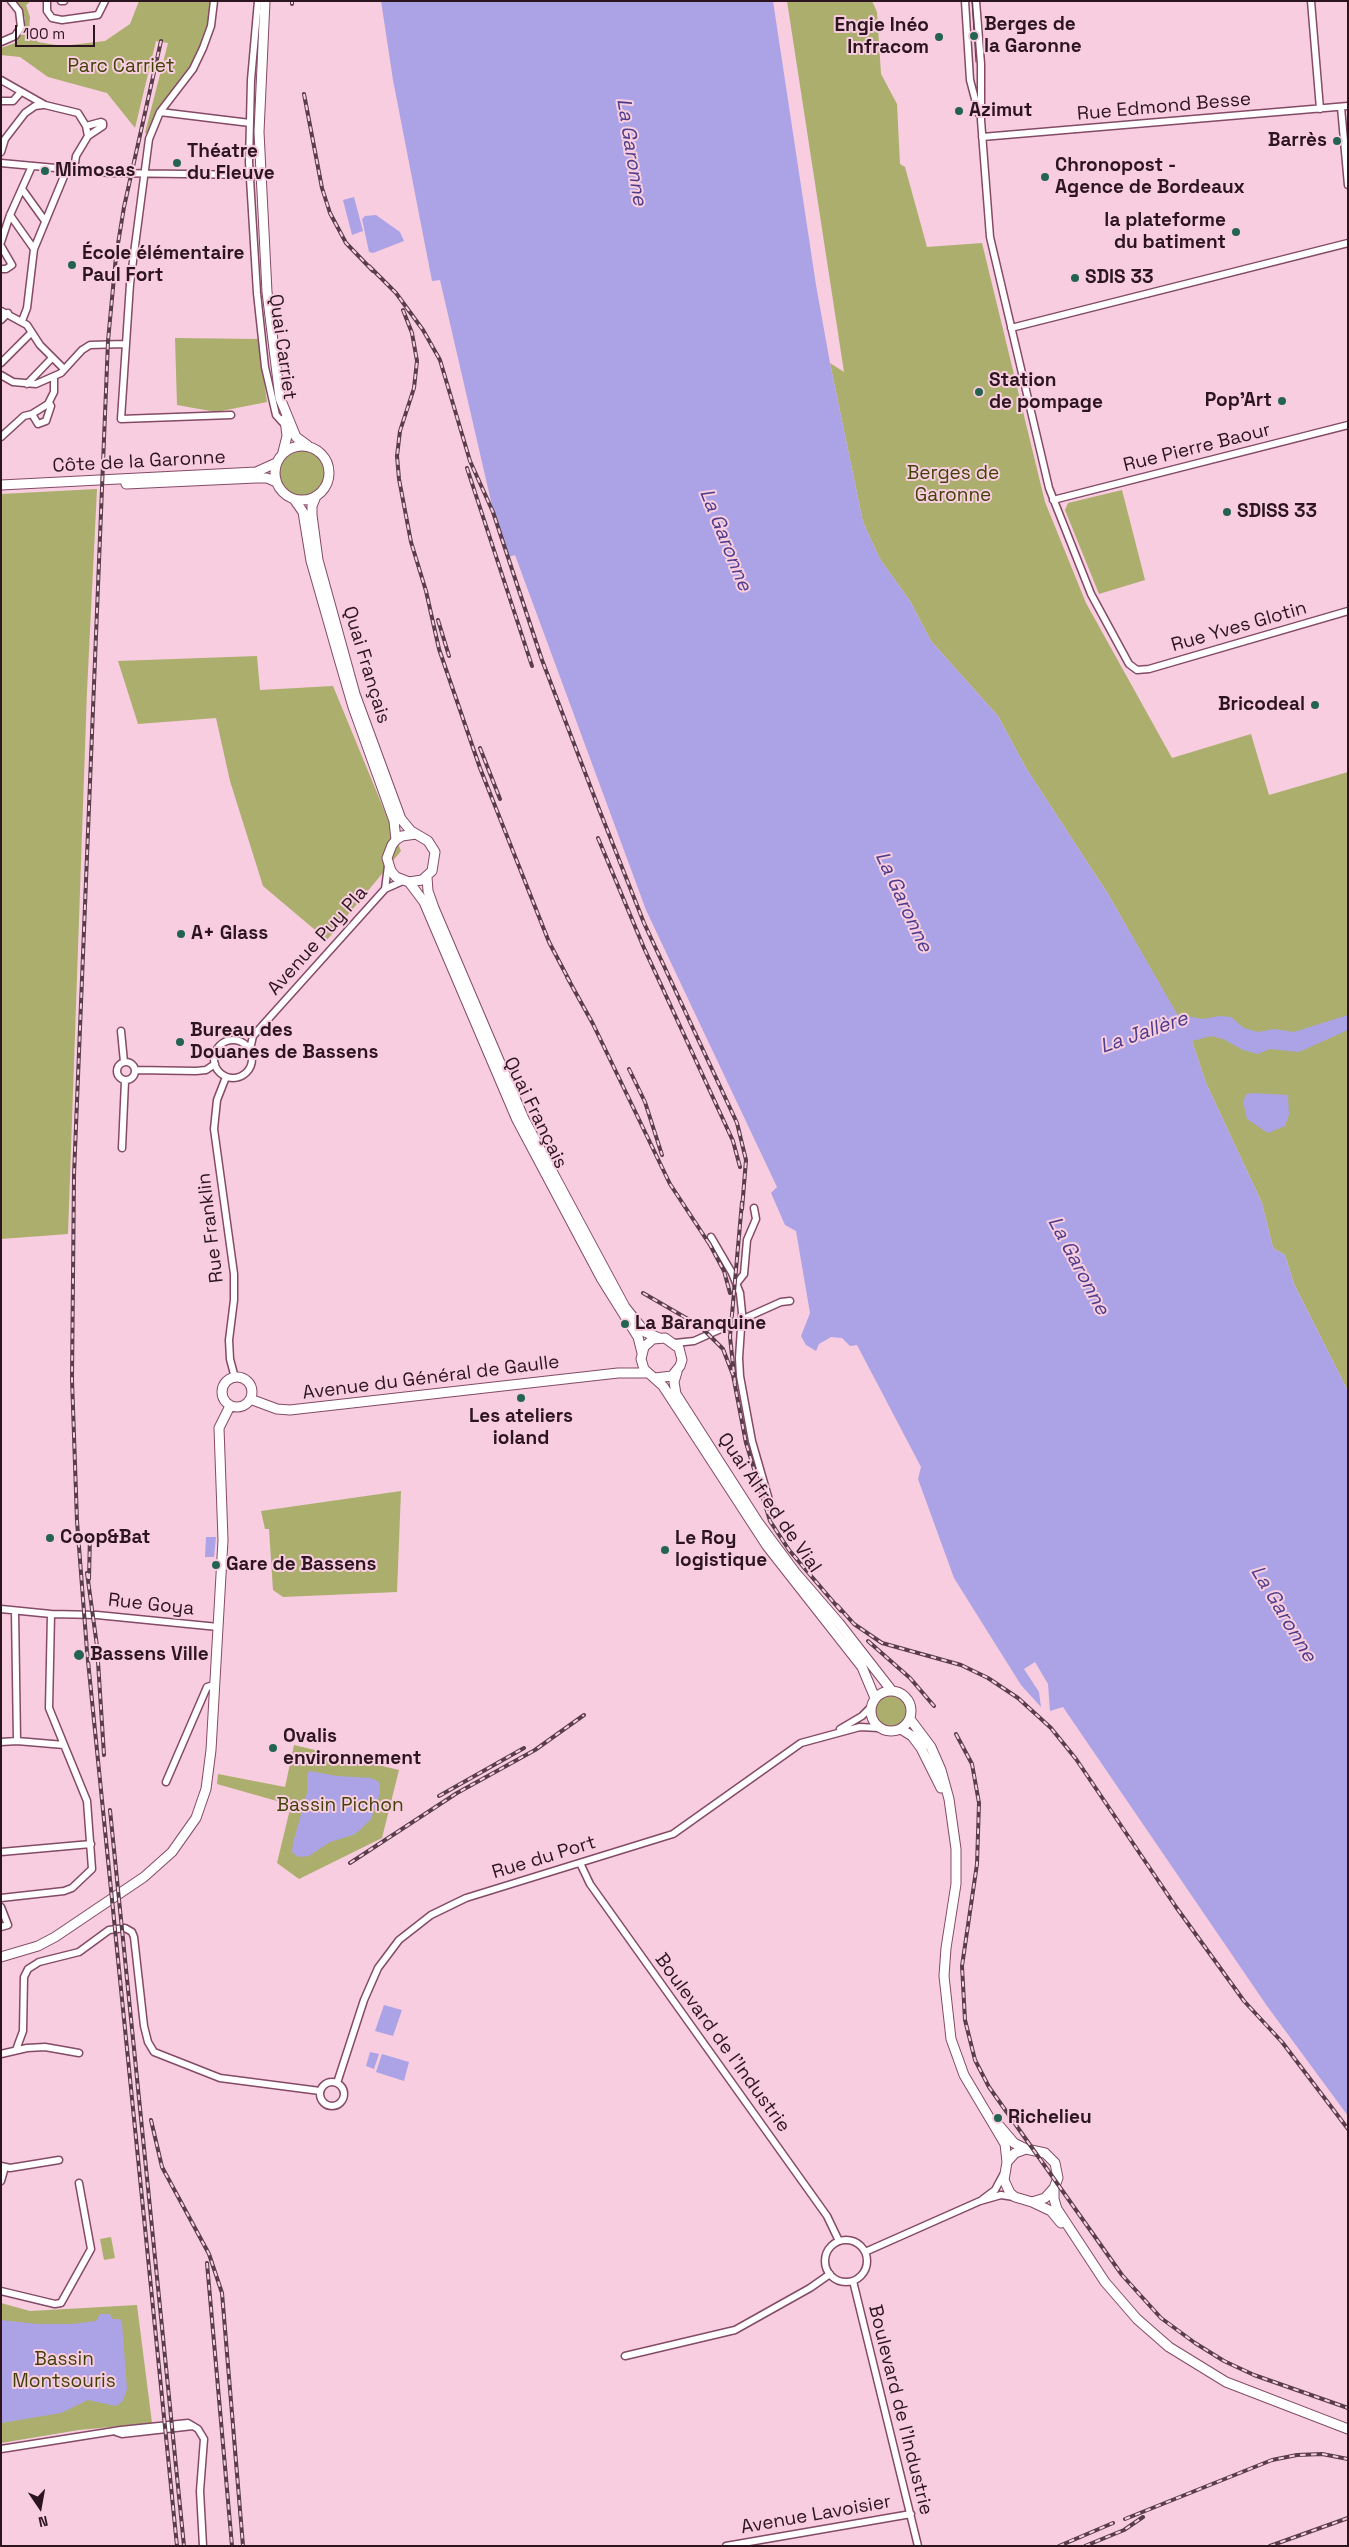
<!DOCTYPE html>
<meta charset="utf-8">
<style>
body{margin:0}
#map{position:relative;width:1349px;height:2547px;overflow:hidden;background:#f7cddf;font-family:"Space Grotesk",sans-serif}
canvas{display:block}
.frame{position:absolute;inset:0;border:2px solid #2d1520;pointer-events:none}
.north{position:absolute;left:15px;top:2482px;width:50px;height:50px;-webkit-text-stroke:4px #f7cddf;paint-order:stroke;rotate:168deg;font-size:14px;font-weight:700;line-height:20px;text-align:center;color:#2d1520}
.north::after{content:'';display:block;margin:auto;width:18px;height:22px;background:#2d1520;clip-path:polygon(50% 0,100% 100%,50% 72%,0 100%)}
.scale{position:absolute;left:15px;top:25px;width:80px;height:22px;box-sizing:border-box;border:2px solid #2d1520;border-top:0;padding-left:6px;font-size:15px;line-height:18px;white-space:nowrap;color:#2d1520;-webkit-text-stroke:4px #f7cddf;paint-order:stroke}
</style>
<div id="map">
<canvas width="1349" height="2547"></canvas>
<div class="frame"></div>
<div class="north">N</div>
<div class="scale">100 m</div>
</div>
<script>
const ctx = document.querySelector('canvas').getContext('2d');
ctx.lineJoin = 'round';
function paint(path, color) { ctx.fillStyle = color; ctx.fill(path, 'evenodd'); }
const poly = rows => new Path2D(rows.map(r => 'M' + r).join(''));
function trace(path, color, width, dash) { ctx.strokeStyle = color; ctx.lineWidth = width; ctx.lineCap = dash ? 'butt' : 'round'; ctx.setLineDash(dash || []); ctx.stroke(path); }
function drawText(font, color, halo, rows, align = 'center') {
  ctx.font = font + ' "Space Grotesk",sans-serif'; ctx.lineWidth = 4; ctx.setLineDash([]); ctx.textBaseline = 'middle'; ctx.strokeStyle = halo; ctx.fillStyle = color; for (const [text, x, y, turn = 0] of rows) {
    ctx.save(); ctx.translate(x, y); ctx.rotate((+turn || 0) * Math.PI / 180); ctx.textAlign = isNaN(turn) ? turn : align; if (halo) ctx.strokeText(text, 0, 0); ctx.fillText(text, 0, 0); ctx.restore();
  }
}
paint(poly([
 [16,1,31,1,26,5,30,17,29,31,38,42,62,46,105,41,130,24,139,1,212,1,211,16,203,43,184,76,159,107,148,134,145,133,168,43,156,41,135,128,107,93,48,77,20,57,1,55,1,48,15,43,24,28,25,18],
 [787,1,872,1,877,12,881,74,897,104,900,164,905,167,927,247,982,243,1045,502,1086,603,1172,758,1251,734,1269,795,1348,772,1348,1391,1294,1284,1285,1255,1273,1248,1262,1203,1206,1083,1192,1041,1108,894,1026,768,998,716,931,641,910,601,880,559,863,522,830,363,844,372],
 [175,338,258,339,267,402,216,412,177,405],
 '278 472a24 24 0 1 1 48 0a24 24 0 1 1-48 0Z',
 [97,489,87,691,68,1234,1,1239,1,494],
 [1122,490,1145,580,1099,594,1065,510,1068,503],
 [257,656,260,690,333,686,401,851,327,940,263,886,230,781,216,718,138,724,118,661],
 [401,1491,397,1592,283,1597,273,1590,269,1529,265,1529,261,1511],
 '875 1711a16 16 0 1 1 32 0a16 16 0 1 1-32 0Z',
 [294,1745,399,1770,382,1838,299,1879,277,1863,291,1805,217,1784,218,1774,285,1787],
 [111,2237,115,2258,104,2260,100,2239],
 [1,2303,30,2311,137,2305,152,2423,79,2430,1,2443]
]), '#acae6d');
paint(poly([
 [381,1,773,1,816,285,830,363,863,522,880,559,910,601,931,641,998,716,1026,768,1108,894,1177,1014,1202,1019,1220,1016,1231,1017,1244,1028,1258,1032,1274,1029,1294,1032,1348,1015,1348,1030,1299,1052,1270,1049,1258,1054,1243,1050,1223,1039,1211,1036,1192,1041,1206,1083,1262,1203,1273,1248,1285,1255,1294,1284,1348,1391,1348,2116,1267,2006,1063,1707,1050,1711,1048,1684,1035,1662,1024,1669,1039,1692,1041,1707,1021,1685,954,1578,918,1479,921,1467,857,1345,850,1346,842,1338,831,1337,819,1344,816,1351,806,1345,801,1336,810,1313,796,1231,785,1225,771,1193,777,1187,646,910,515,555,509,557,493,510,440,280,432,281,393,80],
 [354,197,363,231,352,235,343,200],
 [376,215,400,232,404,241,373,253,369,252,362,219,365,216],
 [1251,1093,1288,1095,1289,1115,1285,1126,1268,1133,1247,1119,1243,1101,1246,1095],
 [206,1537,216,1537,214,1557,205,1557],
 [309,1771,337,1776,371,1778,379,1782,380,1794,371,1819,359,1831,353,1835,330,1842,309,1856,298,1857,292,1852,293,1843,307,1793,307,1776],
 [384,2005,402,2010,393,2036,375,2031],
 [370,2052,379,2054,374,2069,366,2066],
 [382,2054,409,2062,404,2081,376,2072],
 [100,2314,110,2314,112,2319,120,2319,122,2323,127,2389,123,2401,116,2406,88,2400,61,2413,1,2423,1,2320,37,2324,72,2324,96,2321]
]), '#aca3e6');
const street = poly([
 [47,1,47,11,52,18,62,20,98,15,105,1],
 [61,1,64,1],
 [214,1,211,26,203,48,193,69,160,112,149,139,130,284,121,419,231,415],
 [258,1,251,80,249,162,251,195,257,293,265,367,276,415,285,425],
 [965,1,970,80,979,114],
 [976,1,981,64,981,120,990,237,1049,488,1091,594,1129,664,1137,670,1149,669,1348,611],
 [1311,1,1320,109],
 [1,42,15,36,21,27,19,11,11,1],
 [1,80,45,105,78,113,86,126,88,136,76,156,74,170],
 [1,101,13,101,20,93],
 [1341,107,1348,185],
 [160,112,250,123],
 [86,126,101,122,103,123,103,126,88,136],
 [982,137,1348,106],
 [1,152,5,139,25,113,35,106,43,105],
 [1,163,110,173,259,175],
 [22,189,45,221],
 [10,215,34,249],
 [1,242,10,215,32,166],
 [1,246,12,265,6,269,1,269],
 [1,311,27,325,40,345,64,369],
 [1,320,8,313],
 [22,321,27,308,34,249,67,169],
 [1011,328,1348,243],
 [1,363,31,333],
 [1,375,13,382,36,384,61,373,82,350,90,345,125,344],
 [27,384,51,359],
 [49,403,51,406,46,421,38,424,32,414,48,404,54,392,54,377],
 [1,437,24,416,32,414],
 [1053,500,1348,425],
 [385,889,388,866],
 [121,1031,124,1062],
 '214 1059a19 19 0 1 1 38 0a19 19 0 1 1-38 0Z',
 [250,1049,253,1036,385,889,403,881],
 '117 1071a9 9 0 1 1 18 0a9 9 0 1 1-18 0Z',
 [135,1070,196,1071,206,1070,215,1064],
 [226,1077,217,1100,214,1129,234,1274,234,1300,229,1340,230,1359,235,1378],
 [122,1148,125,1081],
 [711,1237,732,1273,740,1293,742,1313,739,1358,740,1376,752,1441,773,1514],
 [737,1283,744,1274,747,1240,756,1219,754,1208],
 [675,1343,694,1341,781,1302,790,1301],
 [1,1609,51,1614,97,1615,218,1627],
 [15,1611,17,1741],
 [840,1729,862,1716,871,1707],
 [1,1742,17,1741,64,1745],
 [166,1782,207,1687,214,1685],
 [1,1852,91,1844],
 [580,1863,590,1884,827,2216,839,2241],
 [1,1898,64,1891,72,1888,92,1869,87,1801,49,1708,51,1614],
 [1,1907,8,1925,1,1927],
 [16,2050,23,2031,24,1977,28,1969,39,1962,79,1952,109,1930,125,1928,132,1932,134,1937,144,2026,148,2042,154,2052,220,2078,320,2091],
 [1,2054,27,2048,45,2047,79,2053],
 '320 2094a12 12 0 1 1 24 0a12 12 0 1 1-24 0Z',
 [337,2083,364,2000,378,1968,399,1940,431,1915,466,1898,673,1834,801,1743,860,1727,879,1728],
 [1,2166,10,2168,59,2160],
 [1,2181,5,2167],
 [983,2199,995,2190,1003,2175],
 '825 2261a21 21 0 1 1 42 0a21 21 0 1 1-42 0Z',
 [865,2252,980,2201,1001,2195,1014,2197],
 [853,2281,918,2546],
 [1,2291,55,2304,61,2303,91,2249,79,2183],
 [625,2356,735,2330,810,2288,830,2274],
 [116,2432,122,2434,193,2426],
 [1,2449,121,2430,188,2423,198,2429,204,2439,200,2491,203,2546],
 [726,2546,911,2514]
]);
const secondary = poly([
 [265,1,259,132,267,292,280,398,296,437,307,445],
 '275 473a27 27 0 1 1 54 0a27 27 0 1 1-54 0Z',
 [283,452,287,436,285,419],
 [126,484,256,478,267,478,276,482],
 [1,485,256,472,276,463],
 [316,496,312,506,312,515,318,560,355,694,401,819,411,831,428,841,435,852,432,871,422,880,409,882,396,877,391,871,387,858,392,845,396,840,402,836,416,834],
 [294,499,303,512,311,561,339,659,353,707,394,821,396,840],
 [427,877,428,891,434,908,524,1119,625,1307,645,1332,659,1338],
 [409,882,424,902,517,1120,601,1278,638,1337,642,1353],
 [677,1372,674,1382,676,1394,758,1522,795,1572,839,1623,892,1691],
 '222 1392a15 15 0 1 1 30 0a15 15 0 1 1-30 0Z',
 [655,1378,672,1376,680,1366,682,1360,679,1348,665,1338,653,1339,644,1347,641,1359,644,1369,663,1386,767,1546,862,1667,875,1698],
 [250,1399,277,1409,290,1410,618,1373,647,1373],
 '871 1711a20 20 0 1 1 40 0a20 20 0 1 1-40 0Z',
 [910,1719,931,1747,941,1770,949,1799,956,1849,956,1884,946,1948,944,1976,951,2039,964,2075,1005,2144,1007,2162],
 [901,1729,912,1736,921,1748,941,1788],
 [1,1957,38,1946,55,1937,144,1877,172,1852,196,1818,206,1789,211,1750,223,1540,219,1428,230,1406],
 [997,2123,1014,2143,1026,2149,1045,2153,1055,2163,1058,2178,1054,2188,1045,2198,1032,2202,1015,2197,1010,2193,1004,2180,1007,2162,1015,2153,1026,2149],
 [1054,2188,1054,2199,1057,2209,1105,2282,1137,2319,1169,2347,1226,2382,1348,2429],
 [1032,2202,1051,2211,1061,2223]
]);
trace(street, '#844a66', 9);
trace(secondary, '#844a66', 11);
trace(street, '#fff', 6);
trace(secondary, '#fff', 9);
trace(poly([
 [972,1,976,62]
]), '#593d4a', 1);
const rail = poly([
 [292,1,292,4],
 [161,41,124,207,116,256,108,341,74,1175,72,1379,77,1521,87,1651,177,2546],
 [304,94,322,188,330,213,346,243,373,271],
 [369,266,396,293,423,330,440,360,470,461,493,512,542,660,599,809,644,923,737,1123,746,1160,742,1209],
 [403,310,412,333,417,361,414,388,400,431,397,456,399,479,411,542,426,591,439,649,480,768,549,942,570,982],
 [467,468,532,666],
 [438,620,449,656],
 [480,748,500,799],
 [598,838,644,948,733,1141,740,1167],
 [567,977,593,1024,670,1184,712,1248],
 [629,1069,645,1102,662,1155],
 [709,1243,724,1271,730,1293],
 [643,1293,700,1326,723,1349,733,1375,746,1443,770,1521,789,1550,841,1611],
 [735,1383,730,1337,742,1202],
 [87,1573,97,1646,104,1755],
 [89,1579,90,1534],
 [837,1605,854,1624,882,1643,961,1665,988,1678,1018,1698,1051,1728,1076,1759,1176,1907,1244,2001,1282,2042,1348,2129],
 [868,1641,910,1678,934,1706],
 [956,1734,972,1764,979,1803,977,1864,962,1966,965,2020,975,2060,989,2087,1122,2275,1161,2318,1195,2343,1224,2361,1254,2375,1348,2408],
 [439,1796,524,1748],
 [110,1810,184,2546],
 [350,1863,457,1793,535,1750,584,1715],
 [151,2120,162,2167,209,2254,222,2293,243,2546],
 [207,2263,232,2546],
 [1125,2519,1272,2460,1297,2455,1322,2454,1348,2459],
 [1059,2546,1113,2523],
 [1085,2546,1124,2530,1143,2517],
 [1270,2546,1348,2518]
]);
trace(rail, '#593d4a', 4);
trace(rail, '#f7cddf', 2, [5.5]);
for (const [x, y, r, color] of [
 [974,36,5,"#246350"],
 [939,37,5,"#246350"],
 [959,111,5,"#246350"],
 [1337,141,5,"#246350"],
 [177,163,5,"#246350"],
 [45,171,5,"#246350"],
 [1045,177,5,"#246350"],
 [1236,232,5,"#246350"],
 [72,265,5,"#246350"],
 [1075,278,5,"#246350"],
 [979,392,5,"#246350"],
 [1282,401,5,"#246350"],
 [1227,512,5,"#246350"],
 [1315,705,5,"#246350"],
 [181,934,5,"#246350"],
 [180,1042,5,"#246350"],
 [625,1324,5,"#246350"],
 [521,1398,5,"#246350"],
 [50,1538,5,"#246350"],
 [665,1550,5,"#246350"],
 [216,1565,5,"#246350"],
 [79,1655,6,"#246350"],
 [273,1748,5,"#246350"],
 [998,2118,5,"#246350"]
]) { const dot = new Path2D(); dot.arc(x, y, r, 0, 2 * Math.PI); ctx.fillStyle = color; ctx.fill(dot); trace(dot, '#f7cddf', 2); }
drawText('bold 19px', '#2d1520', '#f7cddf', [
 ["Berges de",984,25],
 ["la Garonne",984,47],
 ["Engie Inéo",929,26,"right"],
 ["Infracom",929,48,"right"],
 ["Azimut",969,111],
 ["Barrès",1327,141,"right"],
 ["Théatre",187,152],
 ["du Fleuve",187,174],
 ["Chronopost -",1055,166],
 ["Agence de Bordeaux",1055,188],
 ["Mimosas",55,171],
 ["la plateforme",1226,221,"right"],
 ["du batiment",1226,243,"right"],
 ["École élémentaire",82,254],
 ["Paul Fort",82,276],
 ["SDIS 33",1085,278],
 ["Station",989,381],
 ["de pompage",989,403],
 ["Pop’Art",1272,401,"right"],
 ["SDISS 33",1237,512],
 ["Bricodeal",1305,705,"right"],
 ["A+ Glass",191,934],
 ["Bureau des",190,1031],
 ["Douanes de Bassens",190,1053],
 ["La Baranquine",635,1324],
 ["Les ateliers",521,1417,"center"],
 ["ioland",521,1439,"center"],
 ["Coop&Bat",60,1538],
 ["Le Roy",675,1539],
 ["logistique",675,1561],
 ["Gare de Bassens",226,1565],
 ["Bassens Ville",90,1655],
 ["Ovalis",283,1737],
 ["environnement",283,1759],
 ["Richelieu",1008,2118]
], 'left');
drawText('19px', '#414208', '#f7cddf', [
 ["Parc Carriet",121,67],
 ["Berges de",953,474],
 ["Garonne",953,496],
 ["Bassin Pichon",340,1806],
 ["Bassin",64,2360],
 ["Montsouris",64,2382]
]);
drawText('19px', '#2d1520', '#f7cddf', [
 ["Rue Edmond Besse",1164,107,-5],
 ["Quai Carriet",282,347,82],
 ["Rue Pierre Baour",1197,448,-14],
 ["Côte de la Garonne",139,462,-3],
 ["Rue Yves Glotin",1239,627,-16],
 ["Quai Français",366,665,73],
 ["Avenue Puy Pla",318,941,-48],
 ["Quai Français",535,1113,64],
 ["Rue Franklin",211,1228,-97],
 ["Avenue du Général de Gaulle",431,1378,-7],
 ["Quai Alfred de Vial",769,1503,55],
 ["Rue Goya",151,1605,6],
 ["Rue du Port",544,1858,-17],
 ["Boulevard de l'Industrie",722,2043,54],
 ["Boulevard de l'Industrie",900,2410,76],
 ["Avenue Lavoisier",816,2515,-10]
]);
drawText('italic 20px', '#4d3c8a', '#f7cddf', [
 ["La Garonne",631,152,81],
 ["La Garonne",725,540,68],
 ["La Garonne",903,902,65],
 ["La Jallère",1144,1033,-19],
 ["La Garonne",1078,1266,62],
 ["La Garonne",1283,1614,59]
]);
</script>
